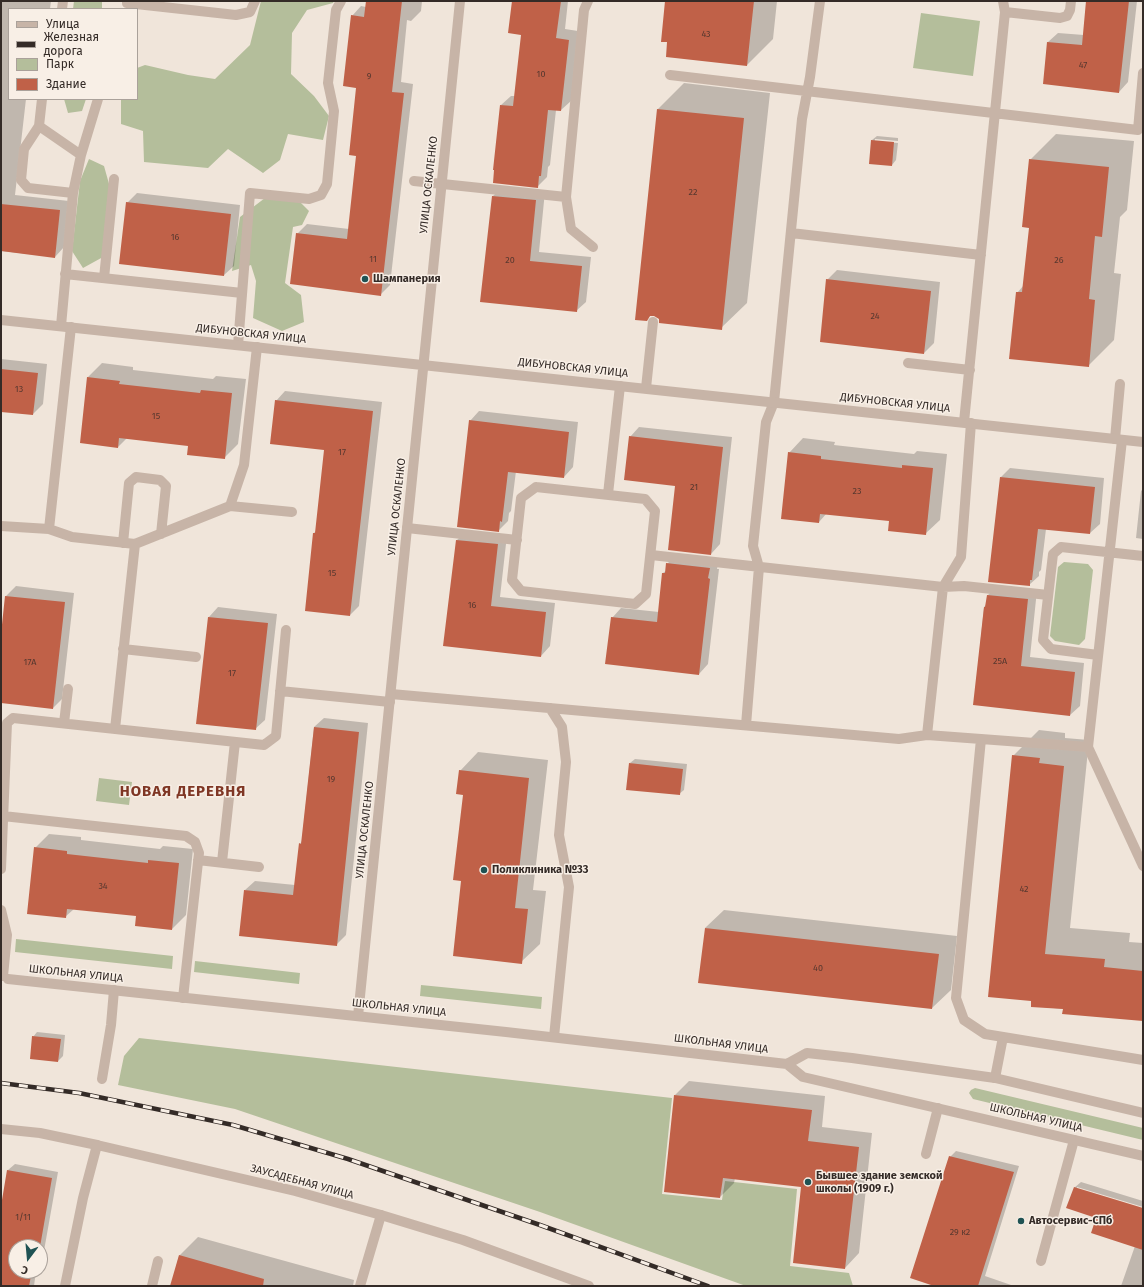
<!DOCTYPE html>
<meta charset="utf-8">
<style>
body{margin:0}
#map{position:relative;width:1144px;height:1287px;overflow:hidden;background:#f0e5da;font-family:"Fira Sans",sans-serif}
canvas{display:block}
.frame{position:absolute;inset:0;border:2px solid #342b27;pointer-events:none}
.legend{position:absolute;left:8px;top:8px;width:130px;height:92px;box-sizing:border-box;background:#f8efe6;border:1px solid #aaa19a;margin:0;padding:5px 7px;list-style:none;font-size:12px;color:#342b27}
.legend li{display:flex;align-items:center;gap:8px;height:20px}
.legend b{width:20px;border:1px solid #aaa19a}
.north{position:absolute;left:8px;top:1239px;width:40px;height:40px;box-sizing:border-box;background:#f8efe6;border:1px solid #aaa19a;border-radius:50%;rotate:196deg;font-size:11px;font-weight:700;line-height:16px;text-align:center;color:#342b27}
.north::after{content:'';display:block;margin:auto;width:14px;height:18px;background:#1f5253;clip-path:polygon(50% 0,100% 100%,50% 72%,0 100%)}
</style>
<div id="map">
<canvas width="1144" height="1287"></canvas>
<div class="frame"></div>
<ul class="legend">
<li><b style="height:5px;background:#c7b4a7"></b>Улица</li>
<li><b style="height:5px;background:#342b27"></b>Железная дорога</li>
<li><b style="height:11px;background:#b4be9b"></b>Парк</li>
<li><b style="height:11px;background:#c06148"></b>Здание</li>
</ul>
<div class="north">С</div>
</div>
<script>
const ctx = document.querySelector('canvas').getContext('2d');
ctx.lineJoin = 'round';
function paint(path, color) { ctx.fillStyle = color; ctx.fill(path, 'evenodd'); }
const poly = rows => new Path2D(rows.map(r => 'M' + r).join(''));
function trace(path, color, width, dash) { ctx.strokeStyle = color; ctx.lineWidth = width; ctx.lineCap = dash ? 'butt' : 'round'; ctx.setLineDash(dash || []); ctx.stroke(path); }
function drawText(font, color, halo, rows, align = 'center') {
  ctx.font = font + ' "Fira Sans",sans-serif'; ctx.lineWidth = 3; ctx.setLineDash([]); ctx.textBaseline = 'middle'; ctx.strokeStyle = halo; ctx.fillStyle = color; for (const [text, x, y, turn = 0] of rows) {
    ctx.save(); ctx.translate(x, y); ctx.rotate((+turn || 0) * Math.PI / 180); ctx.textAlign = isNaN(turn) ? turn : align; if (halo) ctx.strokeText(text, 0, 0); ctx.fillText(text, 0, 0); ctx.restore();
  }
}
paint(poly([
 [74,1,102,1,102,9,73,9],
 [261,1,334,1,333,3,307,10,292,33,291,74,314,96,329,116,323,140,288,134,280,160,263,173,228,149,208,168,144,162,143,131,121,124,121,99,137,99,137,68,145,65,188,75,215,79,250,45],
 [921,13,980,21,973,76,913,68],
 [64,99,86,99,82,111,68,113],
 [89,159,104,166,111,191,103,257,83,268,72,251,80,181],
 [290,192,309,211,302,225,293,227,285,283,301,295,304,322,282,331,253,318,256,281,251,265,232,271,240,217,265,198],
 [1064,562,1088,564,1093,570,1085,639,1079,645,1055,641,1050,636,1058,567],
 [99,778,132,782,129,805,96,801],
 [16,939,173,956,172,969,15,952],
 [195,961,300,973,299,984,194,972],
 [421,985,542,997,541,1009,420,996],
 [139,1038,672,1098,662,1194,722,1200,725,1181,797,1189,790,1266,849,1273,853,1286,746,1286,540,1212,235,1109,118,1085,124,1056],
 [975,1088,1143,1128,1143,1140,973,1099,969,1093,971,1090]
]), '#b4be9b');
paint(poly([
 [1,1,51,1,50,9,9,9,9,99,26,99,15,195,69,201,64,247,55,257,1,251],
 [367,1,422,1,421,11,411,21,407,20,401,82,413,84,390,285,381,294,297,234,307,224,349,229,358,155,357,87,352,16,361,6,366,7],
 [513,1,568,1,565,29,578,31,571,101,561,110,556,110,550,165,548,167,547,177,538,186,501,105,511,96,515,96,522,34],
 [666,1,777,1,773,39,747,65,668,41],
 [1087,1,1137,1,1128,82,1119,92,1044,83,1048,42,1058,33,1084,35],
 [684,83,770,93,747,303,721,328,660,318,654,315,651,315,646,320,658,109],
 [1056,134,1134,141,1127,210,1120,217,1114,273,1121,274,1114,340,1088,366,1017,293,1024,285,1030,227,1030,160],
 [877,136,898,138,898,141,875,139,875,141,898,143,896,160,892,165,872,140],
 [502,187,545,191,539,252,591,257,586,302,576,311,481,301,493,196],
 [137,193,240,205,234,266,224,275,127,203],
 [837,270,940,282,934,343,924,353,827,280],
 [1,359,47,364,43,404,33,414,1,411],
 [102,363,133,367,133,370,213,379,216,376,246,379,238,444,224,458,189,445,127,438,118,447,88,377],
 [285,391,382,402,359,606,350,615,314,533,316,531,325,449,276,401],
 [479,411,578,422,573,467,564,477,516,471,511,511,509,513,508,521,499,530,470,421],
 [639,427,732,437,720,544,711,554,676,485,630,437],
 [803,438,835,442,834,445,914,454,917,451,947,454,940,520,925,534,890,520,827,513,819,522,789,453],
 [1010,468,1104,478,1100,524,1090,533,1046,529,1041,570,1039,572,1039,576,1029,585,1001,477],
 [1143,489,1143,539,1136,538,1141,491],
 [466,531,507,535,500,597,555,603,550,646,541,656,445,645,457,540],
 [677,554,719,559,717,569,719,569,708,664,699,674,612,618,621,608,659,612,663,573,667,570,667,564],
 [16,586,74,593,62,699,53,708,1,702,1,643,6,596],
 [997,586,1037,590,1030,657,1084,663,1080,706,1070,715,974,704,984,607,986,605,988,595],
 [218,607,277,614,265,720,255,729,197,723,209,617],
 [324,718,368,723,346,935,336,945,245,890,255,881,295,885,300,844,302,841,314,727],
 [1039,730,1065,733,1065,738,1089,740,1070,928,1130,933,1129,942,1143,943,1143,1020,1064,1009,1032,1006,1013,756],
 [478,752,548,760,533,890,546,891,540,944,521,962,462,880,464,794,460,771],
 [635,759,687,764,684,790,679,794,630,763],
 [49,834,81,837,81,840,160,849,163,846,193,849,186,915,172,929,137,915,74,909,65,917,35,848],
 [724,910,957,936,951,990,932,1008,705,928],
 [37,1032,65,1035,63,1056,58,1061,33,1037],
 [689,1081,825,1096,822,1127,872,1133,859,1253,845,1268,802,1186,735,1178,734,1183,720,1197,675,1095],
 [956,1151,1019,1166,985,1276,1014,1286,937,1286,950,1157],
 [15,1164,58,1172,42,1262,40,1264,40,1247,16,1247,16,1271,36,1271,34,1286,1,1286,1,1211,8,1170],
 [1081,1182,1143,1201,1143,1207,1077,1187,1077,1189,1143,1209,1143,1286,1121,1286,1135,1246,1097,1217,1074,1188],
 [198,1237,354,1280,353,1286,171,1286,179,1256]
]), '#0003');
paint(poly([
 [366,1,402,1,392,92,404,93,381,296,290,284,296,233,347,239,356,156,349,155,356,88,343,86,351,15,364,17],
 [512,1,561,1,556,38,569,40,561,111,548,110,541,176,539,176,538,188,493,183,494,170,493,170,500,105,513,106,521,35,508,33],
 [665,1,754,1,747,66,666,57,667,42,661,42],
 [1086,1,1129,1,1119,93,1043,84,1047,42,1082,45],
 [657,109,744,118,722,330,659,323,659,319,654,316,650,316,647,321,635,320],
 [871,140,894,142,892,166,869,164],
 [1029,159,1109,167,1102,237,1095,236,1089,299,1095,300,1089,367,1009,359,1016,292,1022,292,1029,228,1022,227],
 [492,196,536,200,530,261,582,266,577,312,480,302],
 [126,202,231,214,224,276,119,264],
 [1,204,60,210,55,258,1,251],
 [826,279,931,291,924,354,820,342],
 [1,369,38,373,33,415,1,412],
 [87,377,120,381,119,384,200,393,201,390,232,393,225,459,187,455,188,446,119,438,118,448,80,443],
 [275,400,373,411,350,616,305,611,313,533,315,533,324,450,270,444],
 [469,420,569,432,564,478,508,472,502,522,500,521,499,532,457,527],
 [629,436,723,447,711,555,668,550,675,486,624,480],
 [788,452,821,456,821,459,902,468,902,465,933,468,926,535,888,531,889,521,820,514,819,523,781,519],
 [1000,477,1095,487,1090,534,1038,529,1032,580,1030,580,1030,586,988,582],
 [456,540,498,544,491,606,546,612,541,657,443,646],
 [666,563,710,568,708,578,710,579,699,675,605,664,611,617,657,622,662,573,665,573],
 [987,595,1028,599,1021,666,1075,672,1070,716,973,705,984,607,985,607],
 [5,596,65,602,53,709,1,703,1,634],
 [208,617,268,623,256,730,196,724],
 [314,727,359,732,337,946,239,936,244,890,293,895,299,843,301,844],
 [1012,755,1040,758,1039,763,1064,766,1045,954,1105,959,1104,967,1143,971,1143,1021,1062,1014,1063,1009,1031,1007,1031,1001,988,997],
 [629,763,683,769,680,795,626,790],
 [459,770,529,778,515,908,528,909,522,964,453,956,461,881,453,880,463,795,456,794],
 [34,847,67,851,67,854,148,863,148,860,179,863,172,930,135,926,136,916,67,909,66,918,27,914],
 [705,928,939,954,932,1009,698,983],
 [32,1036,61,1039,58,1062,30,1059],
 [674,1095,812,1110,808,1141,859,1147,845,1269,793,1263,801,1187,723,1178,720,1198,664,1192],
 [949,1156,1014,1172,978,1286,934,1286,910,1278],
 [7,1170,52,1178,40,1247,16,1247,16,1271,32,1271,29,1286,1,1286,1,1206],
 [1074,1187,1143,1208,1143,1250,1091,1233,1096,1218,1066,1208],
 [179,1255,264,1279,263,1286,170,1286]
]), '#c06148');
trace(poly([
 [127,1,127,3,236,15,250,12,255,1],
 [588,1,584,10,566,197,571,229,593,247],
 [62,9,63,1],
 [1005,12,1060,18,1067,16,1070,10,1071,1],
 [670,75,1138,130,1143,73],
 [42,99,39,126,24,149,21,180,28,188,73,193],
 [39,126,81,155],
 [414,181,566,197],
 [791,233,981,255],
 [65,274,242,293],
 [104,278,114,179],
 [61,326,73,193,81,155,98,99],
 [238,345,250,193,309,199,321,195,327,184,334,111,328,83,336,10,341,1],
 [908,363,970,370],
 [646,388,653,322],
 [964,422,1005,12,1003,1],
 [1115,439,1120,384],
 [536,487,645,499,655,511,646,594,635,604,521,591,512,580,521,498,536,487],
 [608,494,620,386],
 [230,506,292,512],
 [1,526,49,529,72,537,135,544,230,506,244,465,257,347],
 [407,528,517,540],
 [49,529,71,327],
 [123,543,129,483,136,477,160,480,166,486,161,534],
 [651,555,943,587,964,586,1048,595],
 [123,649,196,657],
 [1098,655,1051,649,1043,640,1053,554,1061,547,1143,556],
 [280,691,390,702],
 [391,694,899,739,927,735,981,739],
 [550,708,562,727,566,762,559,835,569,887,554,1037],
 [64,723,68,689],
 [746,725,759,567,753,546,766,422,774,402,802,119,810,77,820,1],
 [115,729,135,544],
 [927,735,943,587,961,557,971,423],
 [1088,747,1122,440],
 [3,816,186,836,195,842,199,853,183,998],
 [198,860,259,867],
 [222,862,235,742],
 [1143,866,1088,747,981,739,956,998,964,1020,985,1034,1143,1060],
 [1,869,7,723,13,718,264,745,276,736,286,630],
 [1,910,7,935,3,976],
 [995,1078,1003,1037],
 [102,1079,111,1025,114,990],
 [926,1154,938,1108],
 [1041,1261,1074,1140],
 [152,1286,158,1261],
 [360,1286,381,1215]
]), '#c7b4a7', 10);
trace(poly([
 [1,320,1143,442],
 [358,1016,460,1],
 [1,1129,40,1133,97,1145]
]), '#c7b4a7', 10);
trace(poly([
 [8,979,506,1032,787,1064,803,1077,1143,1156],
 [787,1064,807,1053,852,1058,995,1078,1143,1113],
 [65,1286,83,1198,97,1145,295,1191,381,1215,463,1240,589,1286]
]), '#c7b4a7', 10);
const rail = poly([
 [1,1083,79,1093,233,1125,348,1159,540,1225,708,1286]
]);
trace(rail, '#342b27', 4.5);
trace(rail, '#f8efe6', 3, [9]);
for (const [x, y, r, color] of [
 [365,279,4,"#1f5253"],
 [484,870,4,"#1f5253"],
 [808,1182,4,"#1f5253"],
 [1021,1221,4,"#1f5253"]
]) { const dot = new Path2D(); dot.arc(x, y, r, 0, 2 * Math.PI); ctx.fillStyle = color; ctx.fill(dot); trace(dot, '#f8efe6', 1.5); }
drawText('9px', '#57382f', null, [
 ["43",706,34],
 ["47",1083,65],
 ["10",541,74],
 ["9",369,76],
 ["22",693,192],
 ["16",175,237],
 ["11",373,259],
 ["20",510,260],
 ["26",1059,260],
 ["24",875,316],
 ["13",19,389],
 ["15",156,416],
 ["17",342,452],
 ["21",694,487],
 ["23",857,491],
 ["15",332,573],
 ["16",472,605],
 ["25А",1000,661],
 ["17А",30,662],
 ["17",232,673],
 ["19",331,779],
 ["34",103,886],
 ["42",1024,889],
 ["40",818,968],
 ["1/11",23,1217],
 ["29 к2",960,1232]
]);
drawText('11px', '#342b27', '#f8efe6', [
 ["УЛИЦА ОСКАЛЕНКО",429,185,-84],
 ["ДИБУНОВСКАЯ УЛИЦА",251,334,6],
 ["ДИБУНОВСКАЯ УЛИЦА",573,368,6],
 ["ДИБУНОВСКАЯ УЛИЦА",895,403,6],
 ["УЛИЦА ОСКАЛЕНКО",397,507,-84],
 ["УЛИЦА ОСКАЛЕНКО",365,830,-84],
 ["ШКОЛЬНАЯ УЛИЦА",76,974,6],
 ["ШКОЛЬНАЯ УЛИЦА",399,1008,6],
 ["ШКОЛЬНАЯ УЛИЦА",721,1044,7],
 ["ШКОЛЬНАЯ УЛИЦА",1036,1118,13],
 ["ЗАУСАДЕБНАЯ УЛИЦА",302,1182,15]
]);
drawText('bold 11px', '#342b27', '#f8efe6', [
 ["Шампанерия",373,279],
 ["Поликлиника №33",492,870],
 ["Бывшее здание земской",816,1176],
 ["школы (1909 г.)",816,1189],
 ["Автосервис-СПб",1029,1221]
], 'left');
ctx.letterSpacing = '1px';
drawText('bold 15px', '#7f3624', '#f8efe6', [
 ["НОВАЯ ДЕРЕВНЯ",183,792]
]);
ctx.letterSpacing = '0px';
</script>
